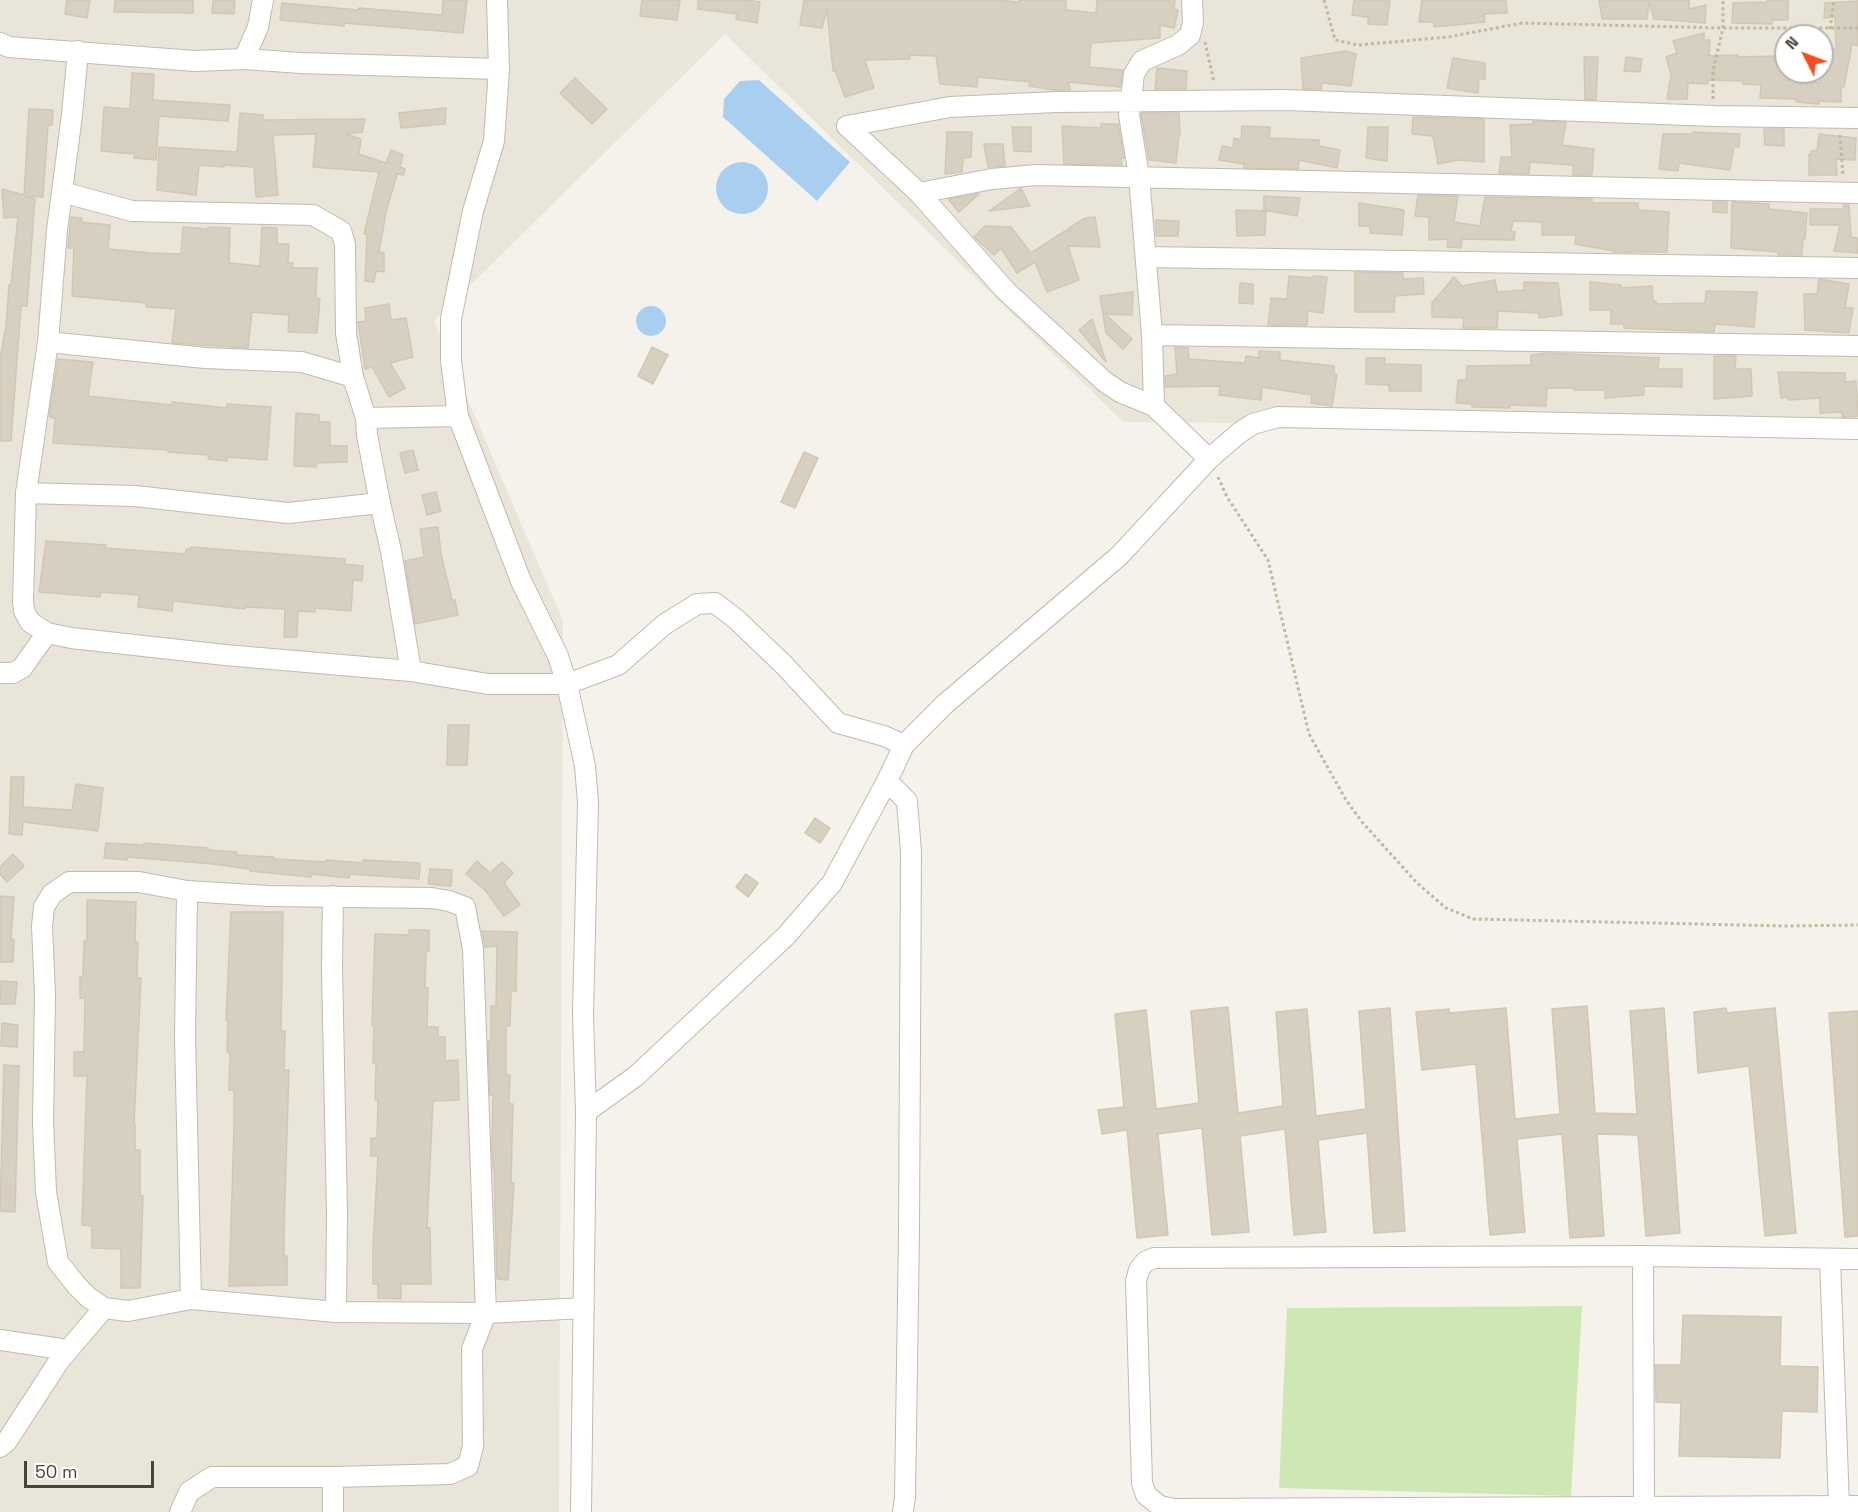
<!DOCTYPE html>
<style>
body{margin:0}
#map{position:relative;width:1858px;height:1512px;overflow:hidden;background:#f5f2eb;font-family:"Space Grotesk",sans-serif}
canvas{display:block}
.north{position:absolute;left:1774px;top:24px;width:60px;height:60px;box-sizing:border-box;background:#fff;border:2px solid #b6b4af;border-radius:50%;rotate:312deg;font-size:16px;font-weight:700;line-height:24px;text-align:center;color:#494438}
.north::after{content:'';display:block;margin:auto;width:21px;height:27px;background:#f84c1f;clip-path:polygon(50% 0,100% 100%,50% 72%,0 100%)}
.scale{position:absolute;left:24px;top:1461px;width:130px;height:27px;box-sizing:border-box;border:3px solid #494438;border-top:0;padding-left:8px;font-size:18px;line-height:21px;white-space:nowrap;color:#494438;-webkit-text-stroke:4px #fff;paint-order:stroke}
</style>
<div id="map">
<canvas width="1858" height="1512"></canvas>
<div class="north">N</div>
<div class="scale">50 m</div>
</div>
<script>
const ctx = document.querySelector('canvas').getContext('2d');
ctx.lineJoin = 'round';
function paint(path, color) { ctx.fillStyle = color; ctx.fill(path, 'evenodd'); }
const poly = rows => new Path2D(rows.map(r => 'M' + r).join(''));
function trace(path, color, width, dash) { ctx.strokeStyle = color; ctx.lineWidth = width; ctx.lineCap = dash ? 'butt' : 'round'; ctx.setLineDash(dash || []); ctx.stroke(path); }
paint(poly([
 [0,0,1858,0,1858,428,1123,422,725,34,434,321,563,621,559,1512,0,1512],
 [1786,36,1822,36,1822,72,1786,72]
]), '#e9e5d9');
paint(poly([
 [1582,1306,1571,1496,1279,1488,1287,1308]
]), '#cee8b4');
paint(poly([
 [759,80,850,162,817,201,723,117,724,99,740,81],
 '716 188a26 26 0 1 1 52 0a26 26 0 1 1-52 0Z',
 '636 321a15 15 0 1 1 30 0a15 15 0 1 1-30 0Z'
]), '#a8cff0');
const building = poly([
 [67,0,90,0,87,18,65,14,67,0],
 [115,0,193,0,193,13,114,12,115,0],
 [213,0,235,0,234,14,212,13,213,0],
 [443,0,467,0,463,33,344,23,344,26,280,20,282,3,358,10,359,8,442,15,443,0],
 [642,0,680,0,677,20,640,16,642,0],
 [698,0,747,0,760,2,757,23,736,19,737,14,698,9,698,0],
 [804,0,995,0,1019,2,1019,0,1066,0,1066,10,1096,13,1097,0,1175,0,1174,10,1178,10,1174,28,1160,25,1160,38,1091,43,1089,67,1123,70,1120,87,1069,82,1070,90,1054,90,1029,86,1030,82,978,77,977,87,940,84,936,56,910,55,910,59,865,60,874,88,845,97,835,70,833,71,827,10,822,28,800,25,804,0],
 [1354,0,1390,0,1387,25,1368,24,1368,17,1352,15,1354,0],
 [1422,0,1506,0,1507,13,1484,14,1485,22,1434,27,1434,22,1419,22,1422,0],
 [1599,0,1689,0,1689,9,1706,5,1705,23,1654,19,1649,2,1647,19,1602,19,1599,0],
 [1767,0,1788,0,1788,20,1772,20,1772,24,1732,23,1733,3,1767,2,1767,0],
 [1858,1,1858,46,1852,44,1844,87,1841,86,1841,102,1819,101,1819,104,1796,102,1796,99,1760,98,1761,85,1743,84,1743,81,1708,80,1708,84,1688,83,1687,99,1667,99,1671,74,1666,57,1677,53,1673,41,1704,33,1704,40,1710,40,1709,56,1738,55,1738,57,1777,56,1777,71,1789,73,1788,81,1820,83,1820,72,1822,72,1822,49,1836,49,1835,17,1824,18,1825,3,1858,1],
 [1346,51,1356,54,1351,86,1322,83,1321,89,1303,89,1301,58,1346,51],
 [1584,57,1598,57,1596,100,1585,99,1584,57],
 [1626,57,1642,59,1640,72,1624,71,1626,57],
 [1453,58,1485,63,1485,79,1479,79,1478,93,1447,88,1453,58],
 [1157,68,1187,71,1186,89,1155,89,1157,68],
 [132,73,154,74,153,100,230,105,228,121,159,116,156,160,134,158,134,154,101,151,104,107,130,109,132,73],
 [575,78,607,109,592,124,560,93,575,78],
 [446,108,445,124,401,128,399,113,446,108],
 [29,109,53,110,52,125,48,125,43,197,25,196,35,199,27,306,21,306,11,441,0,441,0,359,6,325,9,285,11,285,18,217,4,218,2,189,24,195,29,109],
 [240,113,263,115,263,120,365,119,362,132,346,134,361,139,359,154,386,163,391,150,403,155,400,167,405,169,404,175,397,174,396,178,386,212,379,252,384,253,384,272,376,271,374,282,365,281,367,234,364,234,379,172,313,167,316,134,273,135,278,195,256,197,254,167,224,165,224,167,199,165,196,195,157,190,159,147,237,152,240,113],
 [1141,113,1179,113,1180,135,1179,135,1176,163,1149,160,1141,113],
 [1413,117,1484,119,1484,162,1458,160,1438,164,1433,136,1412,134,1413,117],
 [1533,121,1566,122,1562,145,1594,149,1592,175,1573,175,1573,165,1530,162,1529,174,1499,173,1501,157,1512,157,1510,125,1533,124,1533,121],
 [1101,124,1118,124,1124,158,1121,158,1122,165,1064,164,1062,126,1101,128,1101,124],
 [1242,126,1270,127,1269,138,1319,140,1319,146,1340,150,1337,168,1299,160,1298,169,1244,168,1244,164,1219,160,1222,146,1233,148,1234,138,1241,140,1242,126],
 [1012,127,1031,127,1031,152,1014,151,1012,127],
 [1368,127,1388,127,1387,161,1366,158,1368,127],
 [1764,129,1784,129,1784,146,1765,145,1764,129],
 [947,132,972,132,971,157,963,158,962,172,945,174,947,132],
 [1693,132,1740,134,1739,147,1734,146,1730,170,1679,163,1678,171,1659,169,1663,134,1692,134,1693,132],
 [1819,134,1856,138,1855,160,1836,159,1837,175,1809,175,1809,154,1811,154,1811,151,1817,150,1819,134],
 [984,144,1003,144,1005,166,988,167,984,144],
 [1021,188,1030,206,989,211,1021,188],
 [979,194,959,212,949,200,949,199,979,194],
 [1418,195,1458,196,1454,222,1480,226,1485,197,1592,199,1592,203,1638,203,1638,210,1669,212,1667,252,1614,252,1614,251,1575,244,1576,235,1542,235,1542,222,1513,221,1511,231,1515,232,1514,240,1462,239,1461,248,1447,247,1448,239,1429,240,1429,217,1415,216,1418,195],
 [1264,196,1300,198,1297,216,1264,210,1264,196],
 [1713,202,1727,202,1727,213,1713,212,1713,202],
 [1732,202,1769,204,1769,209,1807,213,1805,239,1803,239,1802,255,1778,255,1778,252,1731,248,1732,202],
 [1359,203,1404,210,1402,235,1370,233,1370,226,1359,226,1359,203],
 [1844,205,1849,205,1851,237,1858,238,1858,253,1834,251,1840,225,1810,225,1810,209,1843,209,1844,205],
 [1236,210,1266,211,1265,235,1237,236,1236,210],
 [71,217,82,218,81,222,110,225,108,249,151,253,181,254,183,227,208,229,208,227,230,228,229,263,260,266,262,227,277,228,277,244,289,244,288,263,293,263,292,268,317,268,316,298,320,299,317,333,288,332,289,315,252,312,248,348,172,343,176,309,146,307,146,303,72,296,74,248,68,248,71,217],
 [1095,217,1100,247,1068,246,1079,280,1047,292,1035,262,1017,273,1001,248,994,255,974,237,985,226,1011,227,1031,253,1065,231,1069,231,1068,229,1085,218,1095,217],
 [1156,220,1179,221,1178,236,1156,236,1156,220],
 [1355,272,1403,273,1403,279,1423,278,1424,294,1395,296,1394,312,1355,312,1355,272],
 [1289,276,1313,278,1313,276,1327,277,1323,313,1308,311,1307,325,1268,325,1271,298,1287,299,1289,276],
 [1454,277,1462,286,1495,280,1497,292,1524,290,1524,282,1558,283,1562,315,1539,318,1539,313,1498,311,1497,328,1463,328,1464,318,1432,317,1432,303,1454,277],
 [1819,279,1849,284,1845,308,1853,308,1849,333,1805,330,1804,294,1817,294,1819,279],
 [1590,282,1621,285,1621,288,1652,286,1653,302,1656,301,1656,304,1705,303,1706,291,1757,292,1754,327,1715,324,1714,332,1624,328,1624,324,1611,324,1611,310,1590,310,1590,282],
 [1240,283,1253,284,1253,304,1239,303,1240,283],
 [1133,292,1132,315,1105,314,1132,339,1123,349,1106,333,1100,296,1133,292],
 [389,304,391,320,406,318,413,357,390,363,405,388,389,397,372,367,365,369,358,322,366,321,365,308,389,304],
 [1092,319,1106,362,1079,330,1092,319],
 [652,347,668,355,653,384,638,376,652,347],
 [1175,347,1188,348,1189,359,1245,363,1246,356,1259,358,1259,351,1280,352,1280,360,1334,366,1334,374,1337,375,1332,406,1311,403,1312,395,1262,387,1261,400,1219,395,1220,386,1165,387,1165,376,1177,374,1175,347],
 [1546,353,1659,358,1658,369,1682,369,1682,387,1644,386,1644,395,1605,398,1605,390,1574,390,1574,388,1547,388,1546,406,1510,405,1510,408,1472,407,1472,404,1456,403,1458,380,1466,380,1467,366,1531,365,1531,355,1546,353],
 [1714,356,1736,356,1735,369,1751,369,1752,396,1714,399,1714,356],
 [1366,358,1385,358,1385,364,1421,365,1421,391,1389,391,1389,385,1366,384,1366,358],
 [58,359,93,362,88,396,172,405,172,402,227,408,227,404,271,407,267,460,227,457,227,461,208,459,209,455,168,452,168,450,53,443,55,419,49,416,58,359],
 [1778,372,1845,373,1845,382,1856,381,1858,416,1842,417,1842,412,1820,413,1820,398,1788,400,1788,397,1781,398,1778,372],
 [296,413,319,415,319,422,330,422,330,446,347,446,347,462,317,463,316,467,294,466,296,413],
 [413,450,418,470,405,473,400,453,413,450],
 [804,452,818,458,795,508,781,502,804,452],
 [436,492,441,511,427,515,422,495,436,492],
 [438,527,441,554,452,600,455,600,458,615,415,624,405,561,424,557,420,529,438,527],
 [46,541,106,545,105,548,186,554,186,549,191,549,191,547,345,559,345,564,363,566,362,581,353,580,351,611,315,608,315,612,298,611,297,637,284,637,285,609,245,607,245,609,173,601,172,611,138,607,139,595,101,592,100,597,39,592,46,541],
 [448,725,469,725,467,765,447,765,448,725],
 [11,777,24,777,23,807,72,810,76,784,103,788,98,831,23,822,22,835,9,834,11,777],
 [815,818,830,828,820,843,805,833,815,818],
 [106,843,144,845,144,843,208,848,208,850,237,852,236,855,274,857,274,859,326,862,326,860,363,863,363,860,420,863,419,879,350,874,349,878,311,874,311,877,250,871,250,869,213,864,127,857,127,860,104,858,106,843],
 [13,854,24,866,7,882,0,874,0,867,13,854],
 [477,861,490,873,502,862,513,873,504,883,520,905,504,916,485,890,466,874,477,861],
 [430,869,452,870,451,886,428,884,430,869],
 [746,874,758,883,748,897,736,887,746,874],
 [0,896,14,897,11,939,14,940,13,962,0,962,0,896],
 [87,900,136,902,135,942,138,942,137,978,141,978,134,1124,135,1124,135,1150,140,1150,140,1196,143,1196,140,1288,121,1288,121,1249,92,1248,92,1226,82,1225,87,1076,74,1076,74,1052,84,1052,85,998,80,998,80,977,83,977,84,941,87,941,87,900],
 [231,912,283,912,281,1031,285,1031,284,1070,289,1070,284,1227,284,1256,287,1256,287,1285,229,1286,234,1129,234,1090,229,1090,230,1053,227,1052,228,1021,226,1020,231,912],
 [409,930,429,930,429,951,426,951,425,988,428,988,427,1027,438,1027,438,1037,445,1037,445,1061,458,1060,459,1100,433,1101,427,1228,430,1228,431,1284,401,1284,401,1299,378,1298,378,1284,373,1284,373,1248,378,1156,371,1156,371,1138,377,1138,378,1100,375,1100,376,1063,373,1063,374,1025,372,1025,375,934,409,935,409,930],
 [482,931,517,932,516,991,511,991,510,1026,506,1026,506,1075,510,1075,509,1104,513,1104,511,1183,514,1183,508,1280,497,1279,494,1168,493,1168,492,1147,493,1095,490,1095,488,1041,491,1041,491,1006,496,1006,497,946,485,947,482,931],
 [1,981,17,982,15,1004,0,1004,1,981],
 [1587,1006,1595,1113,1637,1114,1630,1011,1664,1008,1680,1233,1646,1236,1638,1135,1597,1134,1604,1236,1570,1238,1562,1134,1517,1139,1525,1232,1490,1235,1476,1064,1422,1070,1416,1012,1449,1009,1449,1013,1506,1008,1515,1119,1560,1114,1552,1009,1587,1006],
 [1228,1007,1238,1113,1283,1106,1276,1012,1307,1009,1316,1116,1366,1109,1359,1011,1390,1008,1405,1231,1374,1233,1367,1133,1318,1140,1326,1232,1294,1235,1285,1129,1240,1136,1249,1232,1212,1235,1202,1128,1158,1134,1168,1235,1137,1238,1127,1130,1102,1134,1098,1110,1124,1107,1115,1014,1146,1010,1156,1109,1199,1103,1191,1011,1228,1007],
 [1726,1008,1727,1013,1775,1008,1796,1233,1765,1236,1749,1066,1698,1073,1694,1012,1726,1008],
 [1858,1011,1858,1236,1845,1237,1829,1013,1858,1011],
 [2,1023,18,1025,17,1047,1,1046,2,1023],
 [4,1065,19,1066,15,1212,0,1211,4,1065],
 [1683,1315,1781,1317,1780,1366,1818,1367,1817,1412,1782,1411,1780,1458,1679,1456,1681,1403,1656,1402,1655,1365,1681,1365,1683,1315]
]);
paint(building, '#d7cfc0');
trace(building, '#d1c7b3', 1.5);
const minor = poly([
 [497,0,499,69,494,141,473,211,451,319,451,361,458,416,521,581,558,656,567,684,585,766,588,802,583,1015,586,1112,581,1512],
 [1192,0,1193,23,1190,35,1178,45,1142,61,1134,74,1129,115,1139,176,1152,335,1154,406,1209,459],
 [0,43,9,47,195,61,244,59,301,63,499,69],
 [78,51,72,115,57,230,48,342,26,493,23,601,24,611,30,622,47,633,71,638,225,655,411,671,488,684,567,684,618,665,665,624,697,604,715,603,736,619,784,665,838,723,884,736,904,745],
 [244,59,258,27,263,0],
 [847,126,950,107,1056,102,1286,100,1714,116,1858,118],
 [847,126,919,193,1006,291,1105,382,1120,392,1154,406],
 [62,192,132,211,313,215,341,231,345,244,346,333,353,377,366,418,367,435,380,503,391,551,411,671],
 [919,193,992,179,1036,175,1858,193],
 [1146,257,1858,268],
 [1152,335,1858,346],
 [48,342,205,358,302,362,353,377],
 [366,418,458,416],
 [26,493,135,496,288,513,380,503],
 [0,673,13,673,22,668,47,633],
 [887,781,907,801,911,852,909,1231,905,1497,903,1512],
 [187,891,185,1037,191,1299],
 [333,896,332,967,337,1213,336,1312],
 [586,1112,636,1076,786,936,832,883,887,781,904,745,945,704,1119,556,1209,459,1239,433,1253,424,1278,417,1858,429],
 [1643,1256,1644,1509],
 [1830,1259,1839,1506],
 [1858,1259,1643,1256,1154,1258,1145,1262,1139,1270,1136,1281,1142,1483,1146,1495,1160,1506,1174,1509,1858,1506],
 [0,1340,68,1350],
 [0,1447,7,1441,59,1361,104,1308],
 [333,1477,333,1512],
 [180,1512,189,1492,212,1477,333,1477,450,1474,468,1466,473,1446,472,1349,486,1313,473,949,465,907,449,901,432,898,268,896,187,891,139,882,69,882,52,894,44,907,42,926,45,995,43,1123,46,1192,58,1262,77,1286,88,1297,104,1308,128,1311,191,1299,336,1312,486,1313,584,1308]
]);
trace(minor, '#c1bbad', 22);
trace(poly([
 [1324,0,1335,40,1358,45,1448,37,1522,23,1723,28,1858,28],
 [1830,29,1834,0],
 [1205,42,1214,82],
 [1713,99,1713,71,1723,28,1723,0],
 [1840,135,1843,176],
 [1218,477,1227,497,1268,560,1309,734,1346,800,1362,822,1417,883,1446,908,1473,919,1785,926,1858,925]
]), '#c2b89e', 3, [3, 3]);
trace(minor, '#fff', 20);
</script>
